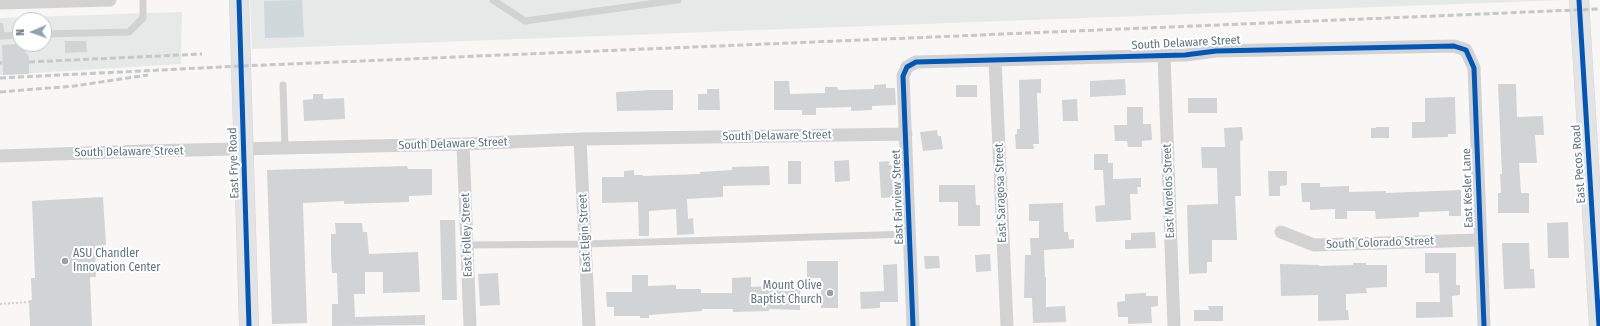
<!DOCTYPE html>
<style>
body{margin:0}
#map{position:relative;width:1600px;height:326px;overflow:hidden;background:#f8f7f6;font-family:"Fira Sans Condensed",sans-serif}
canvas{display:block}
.north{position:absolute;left:12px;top:12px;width:40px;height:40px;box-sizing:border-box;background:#fff;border:1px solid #bfc8ce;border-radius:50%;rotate:268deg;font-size:11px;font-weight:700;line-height:16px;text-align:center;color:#607584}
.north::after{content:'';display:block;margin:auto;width:14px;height:18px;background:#95a2ac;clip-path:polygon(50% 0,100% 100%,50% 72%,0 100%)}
</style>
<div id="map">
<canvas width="1600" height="326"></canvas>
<div class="north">N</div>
</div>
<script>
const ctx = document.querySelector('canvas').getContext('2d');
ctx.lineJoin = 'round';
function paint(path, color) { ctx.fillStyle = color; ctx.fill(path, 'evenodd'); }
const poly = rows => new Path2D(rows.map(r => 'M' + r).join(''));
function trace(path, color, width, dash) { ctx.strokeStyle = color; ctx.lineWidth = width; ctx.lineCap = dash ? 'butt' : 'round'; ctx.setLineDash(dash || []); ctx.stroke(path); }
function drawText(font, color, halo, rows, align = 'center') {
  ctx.font = font + ' "Fira Sans Condensed",sans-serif'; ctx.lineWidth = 4; ctx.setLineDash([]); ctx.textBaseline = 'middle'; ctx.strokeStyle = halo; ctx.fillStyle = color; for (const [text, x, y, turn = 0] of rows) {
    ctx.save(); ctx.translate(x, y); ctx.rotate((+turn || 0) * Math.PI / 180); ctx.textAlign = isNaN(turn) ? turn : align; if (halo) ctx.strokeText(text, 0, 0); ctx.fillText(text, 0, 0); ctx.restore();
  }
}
paint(poly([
 [250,0,1566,0,252,49],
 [182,12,181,64,0,75,0,18],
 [20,20,44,20,44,44,20,44]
]), '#e7e9e9');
paint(poly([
 [302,0,304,37,265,38,264,1]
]), '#cfd8db');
paint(poly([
 [65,41,86,41,87,52,65,53],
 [18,44,29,56,29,74,3,75,2,45],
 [1041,79,1041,93,1037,93,1039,144,1033,144,1034,149,1016,149,1015,134,1017,134,1017,129,1020,129,1019,80],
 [1125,79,1126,95,1090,97,1090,81],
 [774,81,789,81,790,94,825,93,825,87,837,87,838,90,874,89,874,85,886,84,886,88,895,88,896,105,872,106,872,110,851,111,851,107,816,108,816,115,802,115,802,110,774,110],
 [1498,84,1516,84,1517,117,1543,116,1544,135,1535,135,1537,163,1519,163,1521,193,1529,193,1529,213,1498,213,1498,193,1501,193,1500,174,1502,174],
 [956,85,977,85,977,97,956,97],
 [707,89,719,89,720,110,698,110,698,94,707,94],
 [651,90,673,90,673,110,617,111,616,92],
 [313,94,323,94,323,99,344,98,345,119,304,121,303,100,313,99],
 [1455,97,1456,134,1448,134,1448,137,1412,138,1412,122,1425,122,1425,98],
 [1188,98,1217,98,1217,113,1188,113],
 [1077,99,1078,121,1063,121,1062,100],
 [1127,107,1143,107,1143,124,1151,124,1152,140,1142,141,1142,147,1128,147,1127,141,1115,141,1114,125,1127,125],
 [1242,127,1243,140,1240,141,1241,196,1235,196,1237,240,1212,240,1212,262,1207,262,1207,273,1189,274,1187,205,1218,204,1217,168,1202,168,1201,147,1225,147,1224,128],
 [1376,127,1389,127,1389,138,1371,138,1371,128,1376,128],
 [937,130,938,136,941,136,943,149,923,151,920,132],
 [1094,154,1108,154,1108,163,1113,163,1113,179,1141,178,1141,187,1137,187,1138,194,1130,194,1131,220,1096,222,1095,206,1105,205,1103,170,1094,170],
 [849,160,850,181,835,182,834,161],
 [788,161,801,161,801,184,788,184],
 [889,161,889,165,896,165,898,197,881,198,879,162],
 [407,166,408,169,432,169,432,195,409,196,409,202,344,204,344,201,303,203,307,323,272,324,267,170],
 [769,166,770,185,723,186,723,197,687,199,688,219,693,218,694,234,677,235,676,209,649,211,649,236,639,236,638,202,602,203,602,177,624,177,624,171,634,170,634,175,643,175,643,176,700,174,700,172,732,170,732,167],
 [1268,171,1287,171,1287,185,1280,186,1280,196,1269,196],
 [1301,183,1320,183,1320,187,1349,186,1349,192,1386,191,1386,193,1461,190,1461,216,1449,216,1449,211,1419,212,1419,217,1376,219,1375,211,1347,211,1347,219,1335,219,1335,209,1310,210,1310,202,1302,202],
 [939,185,975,185,976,205,980,205,980,226,958,226,958,202,939,202],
 [103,197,106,245,95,246,96,277,90,277,92,326,30,326,29,300,32,300,31,278,35,278,32,201],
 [1063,203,1064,232,1068,232,1069,240,1074,239,1074,248,1044,250,1045,277,1046,277,1046,307,1065,306,1066,322,1033,323,1032,298,1024,298,1025,255,1031,255,1030,238,1039,238,1039,221,1029,221,1029,204],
 [440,220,455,220,457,300,442,300],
 [1568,222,1569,258,1548,258,1547,223],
 [335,223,362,223,363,232,367,232,369,254,418,252,420,292,383,293,383,272,365,272,365,294,354,294,355,317,425,315,425,325,332,326,332,304,338,304,337,273,332,273,331,255,331,234,336,234],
 [1155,232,1156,248,1125,249,1125,240,1131,240,1131,233],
 [1502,243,1529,243,1530,269,1534,269,1535,288,1504,289],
 [1425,253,1456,253,1456,285,1460,285,1460,295,1452,296,1453,317,1416,318,1416,302,1440,302,1439,273,1425,273],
 [990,254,991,271,976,272,975,255],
 [924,256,939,256,940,268,925,269],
 [807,261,838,261,838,308,821,308,821,278,807,278],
 [1353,263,1366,263,1366,265,1387,265,1387,287,1366,288,1367,293,1346,294,1346,310,1348,310,1349,320,1318,321,1318,295,1281,296,1280,264,1319,265,1319,266,1353,265],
 [897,264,898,302,880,302,880,308,861,309,860,292,884,291,883,265],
 [498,273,500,305,480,306,478,274],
 [632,275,648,275,648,286,676,285,676,289,701,289,701,293,732,293,732,278,751,277,751,287,775,286,775,288,800,288,800,310,769,309,769,311,733,312,733,309,702,309,702,311,649,315,649,318,640,318,640,316,614,316,614,307,607,307,606,292,632,292],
 [1146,293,1146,296,1158,296,1158,306,1151,307,1152,323,1128,324,1128,317,1118,317,1117,302,1125,301,1125,294],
 [1208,306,1223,306,1223,321,1194,321,1194,310,1209,310]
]), '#d2d3d4');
const secondary = poly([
 [239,0,249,326],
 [1579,0,1599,326]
]);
trace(secondary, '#d4d5d6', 20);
trace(poly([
 [0,304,29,302]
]), '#cecfd0', 2, [2, 2]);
trace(poly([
 [493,0,525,21,678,0],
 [0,26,1,36,20,35],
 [44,34,129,32,143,18,143,0],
 [283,85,285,148],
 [467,245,585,244,910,234]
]), '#d2d2d3', 7);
trace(poly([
 [0,3,110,0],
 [1164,55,1174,326],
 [995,60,1007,326],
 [580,139,589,326],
 [463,144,470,326],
 [0,156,145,151,463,144,580,139,906,134],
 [1281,232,1314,245,1480,240],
 [913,326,903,76,907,67,916,62,1185,55,1216,51,1454,46,1466,50,1474,68,1484,326]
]), '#d2d2d3', 13);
trace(secondary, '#e4e3e4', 19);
trace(poly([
 [29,62,202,54],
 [0,63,2,63],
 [0,78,241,66,1600,9],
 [0,92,74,86,148,75]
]), '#c6c7c9', 3, [6, 3]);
trace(poly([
 [239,0,249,326],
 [1579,0,1599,326],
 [913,326,903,76,907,67,916,62,1185,55,1216,51,1454,46,1466,50,1474,68,1484,326]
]), '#0057b8', 5);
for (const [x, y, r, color] of [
 [65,261,4,"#95a2ac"],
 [830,293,4,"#95a2ac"]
]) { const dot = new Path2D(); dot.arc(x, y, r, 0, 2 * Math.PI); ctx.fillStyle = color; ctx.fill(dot); trace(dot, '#fff', 1.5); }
drawText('12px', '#607584', '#fff', [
 ["South Delaware Street",1186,43,-3],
 ["South Delaware Street",777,136,-1],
 ["South Delaware Street",453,144,-2],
 ["South Delaware Street",129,152,-1],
 ["East Frye Road",234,163,-92],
 ["East Pecos Road",1579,164,-94],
 ["East Kesler Lane",1468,188,-92],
 ["East Morelos Street",1169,191,-92],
 ["East Saragosa Street",1001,193,-92],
 ["East Fairview Street",898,197,-92],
 ["East Elgin Street",585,233,-93],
 ["East Folley Street",467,235,-92],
 ["South Colorado Street",1380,243,-2]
]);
drawText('12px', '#607584', '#fff', [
 ["ASU Chandler",73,254],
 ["Innovation Center",73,268],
 ["Mount Olive",822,286,"right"],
 ["Baptist Church",822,300,"right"]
], 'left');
</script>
